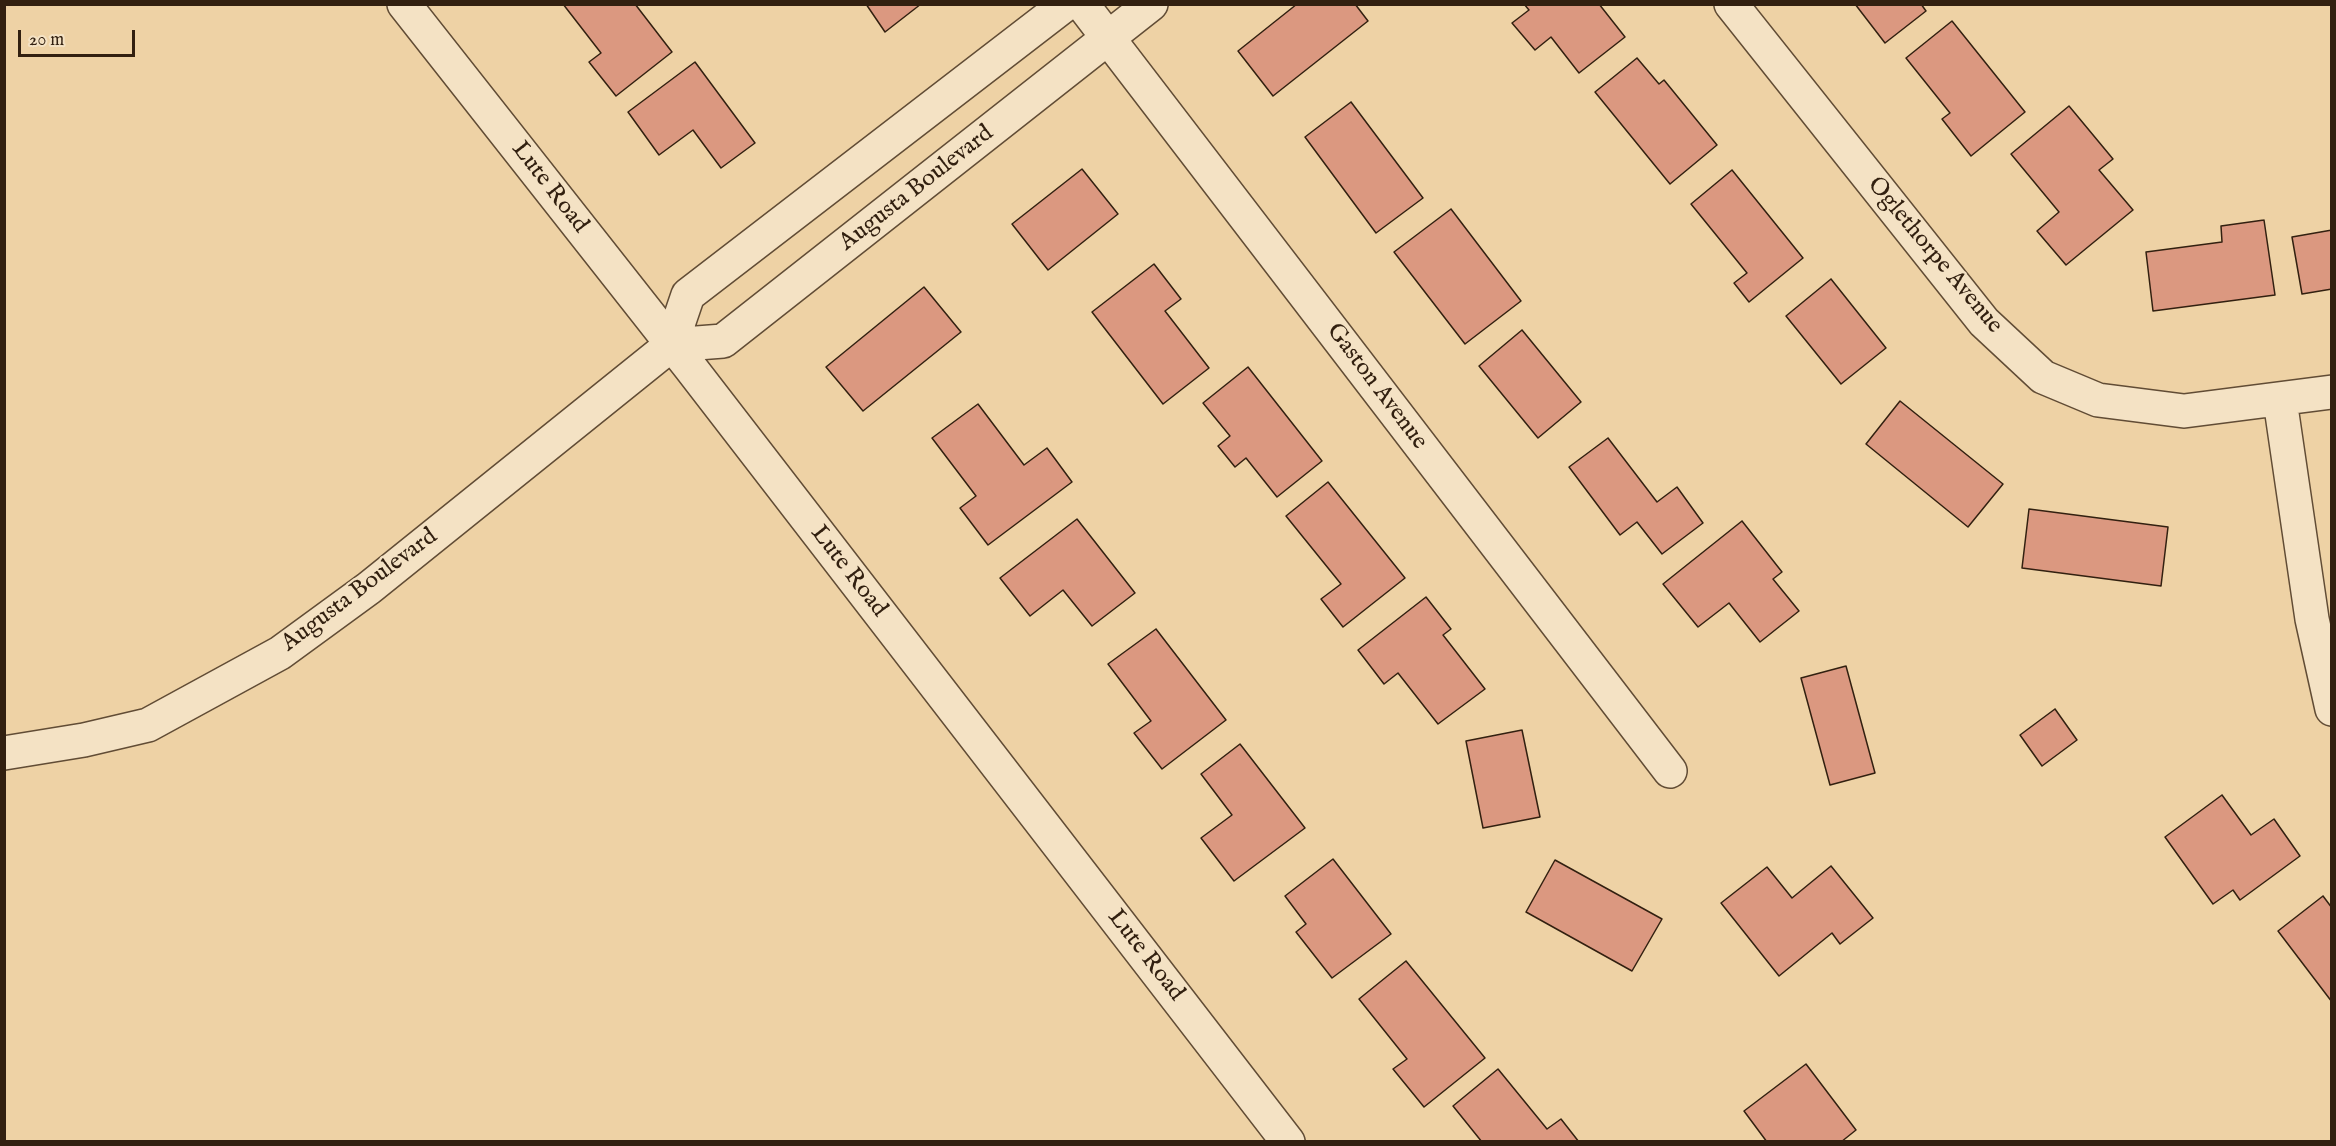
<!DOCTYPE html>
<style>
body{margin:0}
#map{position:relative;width:2336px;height:1146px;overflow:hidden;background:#eed2a5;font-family:"IM FELL English",serif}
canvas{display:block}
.frame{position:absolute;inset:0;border:6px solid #322010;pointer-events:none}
.scale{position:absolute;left:18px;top:30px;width:117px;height:27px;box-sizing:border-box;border:3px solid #322010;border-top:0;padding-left:8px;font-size:18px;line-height:21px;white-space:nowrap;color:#322010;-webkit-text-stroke:4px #f4e2c4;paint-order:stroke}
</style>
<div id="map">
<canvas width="2336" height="1146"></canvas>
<div class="frame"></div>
<div class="scale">20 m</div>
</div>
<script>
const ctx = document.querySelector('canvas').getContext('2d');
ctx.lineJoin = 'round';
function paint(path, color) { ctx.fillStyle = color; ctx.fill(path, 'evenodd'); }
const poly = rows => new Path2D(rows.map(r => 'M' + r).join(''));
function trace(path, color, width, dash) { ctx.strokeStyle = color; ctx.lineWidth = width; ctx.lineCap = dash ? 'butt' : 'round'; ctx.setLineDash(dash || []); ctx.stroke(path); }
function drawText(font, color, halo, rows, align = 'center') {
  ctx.font = font + ' "IM FELL English",serif'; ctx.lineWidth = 4.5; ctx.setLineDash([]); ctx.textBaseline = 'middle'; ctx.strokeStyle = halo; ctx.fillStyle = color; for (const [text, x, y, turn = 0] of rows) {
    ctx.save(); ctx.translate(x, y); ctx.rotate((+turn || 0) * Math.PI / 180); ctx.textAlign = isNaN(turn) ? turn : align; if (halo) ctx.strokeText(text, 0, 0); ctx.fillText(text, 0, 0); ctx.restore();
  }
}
const building = poly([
 [563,4,635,4,672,52,616,96,589,62,601,53,563,4],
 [866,4,921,4,885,32,866,4],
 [1297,4,1355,4,1368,21,1273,96,1238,51,1297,4],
 [1524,4,1599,4,1625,37,1579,73,1551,37,1535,50,1512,23,1529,10,1524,4],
 [1855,4,1921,4,1926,11,1885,43,1855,4],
 [1952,21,2025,112,1971,156,1942,119,1950,113,1906,58,1952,21],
 [1637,58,1659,84,1664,80,1717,145,1670,184,1595,92,1637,58],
 [695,62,755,143,721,168,693,130,659,155,628,112,695,62],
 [1351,102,1423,198,1376,233,1305,137,1351,102],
 [2069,106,2113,159,2099,170,2133,210,2066,265,2037,231,2059,212,2011,154,2069,106],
 [1082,169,1118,214,1048,270,1012,224,1082,169],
 [1732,170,1803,258,1749,302,1734,283,1747,273,1691,204,1732,170],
 [1451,209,1521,301,1465,344,1394,252,1451,209],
 [2264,220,2275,295,2153,311,2146,252,2222,242,2221,226,2264,220],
 [2332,230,2332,289,2302,294,2292,237,2332,230],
 [1154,264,1181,299,1165,311,1209,368,1163,404,1092,312,1154,264],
 [1831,279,1886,348,1841,384,1786,316,1831,279],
 [924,287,961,332,863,411,826,367,924,287],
 [1522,330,1581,402,1538,438,1479,366,1522,330],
 [1248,367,1322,461,1277,497,1246,458,1235,467,1218,446,1230,436,1203,403,1248,367],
 [1900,401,2003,484,1968,527,1866,444,1900,401],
 [978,404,1024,465,1047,448,1072,482,988,545,960,508,976,496,932,438,978,404],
 [1608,438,1657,502,1677,487,1703,523,1662,554,1637,522,1620,535,1569,467,1608,438],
 [1328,482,1405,578,1343,627,1321,599,1341,584,1286,516,1328,482],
 [2029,509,2168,527,2161,586,2022,568,2029,509],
 [1077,519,1135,593,1092,626,1063,590,1030,616,1000,578,1077,519],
 [1742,521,1782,572,1773,579,1799,611,1760,642,1729,603,1698,627,1663,584,1742,521],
 [1426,597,1451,629,1443,635,1485,689,1438,724,1398,673,1384,684,1358,650,1426,597],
 [1156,629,1226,720,1162,769,1134,733,1151,721,1108,664,1156,629],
 [1846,666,1875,773,1830,785,1801,678,1846,666],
 [2055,709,2077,740,2042,766,2020,735,2055,709],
 [1522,730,1540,817,1483,828,1466,741,1522,730],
 [1240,744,1305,828,1234,881,1201,838,1232,815,1201,774,1240,744],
 [2222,795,2251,835,2274,819,2300,856,2240,900,2233,890,2213,904,2165,837,2222,795],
 [1333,859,1391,934,1332,978,1296,932,1306,924,1285,896,1333,859],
 [1555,860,1662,919,1632,971,1526,912,1555,860],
 [1831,866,1873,918,1840,944,1832,933,1779,976,1721,903,1767,867,1792,898,1831,866],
 [2323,896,2332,908,2332,1002,2278,931,2323,896],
 [1406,961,1485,1058,1424,1107,1393,1069,1407,1059,1359,999,1406,961],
 [1806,1064,1856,1130,1841,1142,1767,1142,1744,1111,1806,1064],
 [1498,1069,1547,1129,1561,1119,1579,1142,1482,1142,1453,1106,1498,1069]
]);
paint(building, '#db9880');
trace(building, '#322010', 1.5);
const minor = poly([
 [1082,4,1670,771],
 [1731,4,1984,322,2043,377,2098,400,2184,411,2332,392],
 [671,345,723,341,1151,4],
 [2280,400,2312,619,2332,709],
 [4,753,84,740,148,725,280,653,369,588,671,345,688,295,1066,4]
]);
const tertiary = poly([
 [404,4,690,367,1288,1142]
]);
trace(minor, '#614c35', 36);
trace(tertiary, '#614c35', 36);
trace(minor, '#f4e2c4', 33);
trace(tertiary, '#f4e2c4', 33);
drawText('24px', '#322010', '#f4e2c4', [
 ["Lute Road",549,188,52],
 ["Augusta Boulevard",917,189,-38],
 ["Oglethorpe Avenue",1934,256,50],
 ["Gaston Avenue",1376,387,53],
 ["Lute Road",848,572,52],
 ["Augusta Boulevard",360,591,-37],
 ["Lute Road",1145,956,52]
]);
</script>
